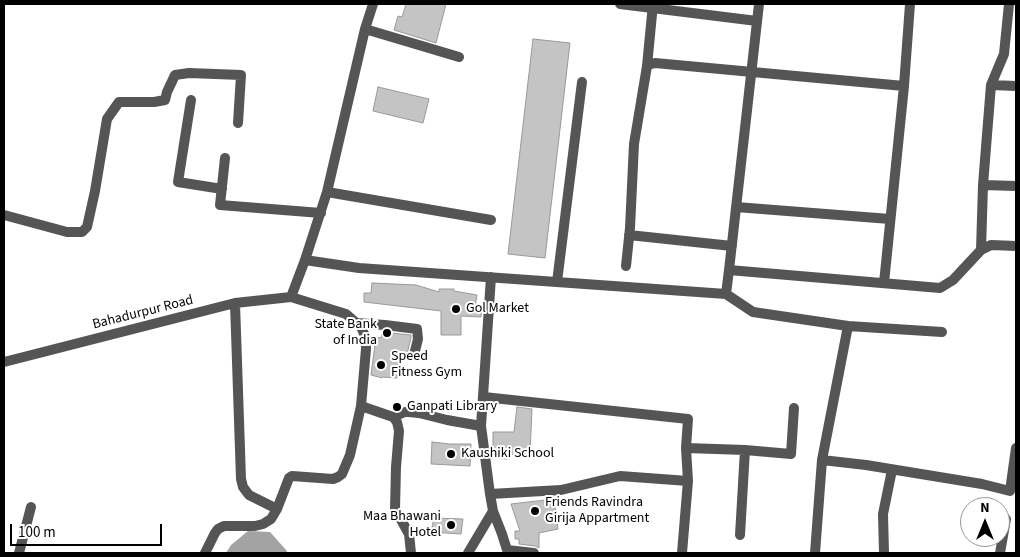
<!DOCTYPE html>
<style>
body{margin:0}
#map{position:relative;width:1020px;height:557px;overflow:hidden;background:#fff;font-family:"Source Sans 3",sans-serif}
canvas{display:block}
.frame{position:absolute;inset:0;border:5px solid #000;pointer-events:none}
.north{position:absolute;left:960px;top:497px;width:50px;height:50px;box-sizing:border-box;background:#fff;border:1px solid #999;border-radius:50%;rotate:0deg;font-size:14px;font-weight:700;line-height:20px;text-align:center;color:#000}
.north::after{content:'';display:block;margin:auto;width:18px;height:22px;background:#000;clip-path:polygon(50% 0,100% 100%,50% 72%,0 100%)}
.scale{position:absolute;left:10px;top:524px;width:152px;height:22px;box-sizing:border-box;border:2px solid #000;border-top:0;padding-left:6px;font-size:15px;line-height:18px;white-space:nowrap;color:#000;-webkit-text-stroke:4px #fff;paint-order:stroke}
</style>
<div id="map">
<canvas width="1020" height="557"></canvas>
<div class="frame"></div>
<div class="north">N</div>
<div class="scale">100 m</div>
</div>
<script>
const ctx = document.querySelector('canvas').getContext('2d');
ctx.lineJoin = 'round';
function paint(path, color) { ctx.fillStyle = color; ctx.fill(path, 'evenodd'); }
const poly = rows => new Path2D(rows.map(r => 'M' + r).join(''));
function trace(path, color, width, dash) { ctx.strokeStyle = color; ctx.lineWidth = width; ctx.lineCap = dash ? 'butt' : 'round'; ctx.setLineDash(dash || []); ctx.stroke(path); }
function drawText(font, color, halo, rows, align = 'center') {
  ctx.font = font + ' "Source Sans 3",sans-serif'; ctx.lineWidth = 4; ctx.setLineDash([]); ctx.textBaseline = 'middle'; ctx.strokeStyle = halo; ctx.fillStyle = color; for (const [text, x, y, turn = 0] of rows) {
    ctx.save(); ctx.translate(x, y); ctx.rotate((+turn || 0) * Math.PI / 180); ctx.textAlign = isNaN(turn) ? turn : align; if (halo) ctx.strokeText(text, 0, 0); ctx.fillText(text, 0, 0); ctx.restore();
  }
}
paint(poly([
 [248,531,270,532,287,551,287,553,226,553,231,545]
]), '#a3a3a3');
const building = poly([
 [406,4,446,4,436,43,394,30,398,16,402,17,406,4],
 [533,39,570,43,545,258,508,254,533,39],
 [378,87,429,99,423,123,373,111,378,87],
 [372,283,416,285,439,292,439,289,454,289,454,291,477,295,475,307,482,307,481,317,461,316,461,335,441,335,441,311,364,302,364,293,371,293,372,283],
 [382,332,411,335,411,338,407,354,408,359,399,358,397,378,382,377,382,378,371,375,376,337,381,338,382,332],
 [517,407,532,409,530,453,508,455,508,459,493,458,493,432,514,432,517,407],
 [432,442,450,444,471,444,470,466,431,464,432,442],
 [554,499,558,529,539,533,539,548,535,546,519,544,519,539,515,539,515,531,520,531,511,504,554,499],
 [434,518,463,519,461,534,431,532,434,518]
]);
paint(building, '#c4c4c4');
trace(building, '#999', 1);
trace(poly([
 [620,4,757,21],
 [365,29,459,57],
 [647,66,653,4],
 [991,85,1016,86],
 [191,100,178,182,222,189],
 [225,158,220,205,321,213],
 [983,185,1016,186],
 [327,192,491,220],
 [736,207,890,219],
 [4,215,67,232,82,232,87,227,95,191,107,119,119,102,154,102,165,100,167,92,175,75,189,73,241,75,238,123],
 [629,235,732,246],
 [981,250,991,245,1016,246],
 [305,260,359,268,726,294,753,312,848,326,822,460],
 [626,266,630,228,634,144,647,66,651,64,655,63,904,86,910,4],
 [729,270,759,4],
 [491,277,481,426,490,494,493,511,502,534,508,553],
 [557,282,582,82],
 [884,283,904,86],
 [726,294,729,270,940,288,953,280,981,250,983,185,991,85,1004,54,1009,4],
 [291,297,305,260,327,192,365,29,373,4],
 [235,303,241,479,243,487,249,495,277,509],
 [356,323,385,325,417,329,418,339,414,355],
 [848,326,942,332],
 [4,362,235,303,291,297,346,314,361,327,366,338,366,349,361,406,350,455,342,474,338,477,333,479,292,476,289,478,277,509,271,519,263,524,255,526,224,526,218,529,215,533,205,553],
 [484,397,688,419,686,448,688,481,682,553],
 [361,406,393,417,397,422,399,431,396,467,395,509,409,534,411,553],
 [393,417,405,412,409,412,419,413,447,420,481,426],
 [686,448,745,450,791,454,794,408],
 [490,494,561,490,620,476,688,481],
 [740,535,745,450],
 [507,550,534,553],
 [19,553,31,507],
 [468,553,493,511],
 [815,553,822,460,866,465,982,484,1010,491,1016,448],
 [884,553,883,514,892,470],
 [1000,553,1006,519]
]), '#555', 10);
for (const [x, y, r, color] of [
 [456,309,5,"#000"],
 [387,333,5,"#000"],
 [381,365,5,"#000"],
 [397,407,5,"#000"],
 [451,454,5,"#000"],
 [535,511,5,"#000"],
 [451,525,5,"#000"]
]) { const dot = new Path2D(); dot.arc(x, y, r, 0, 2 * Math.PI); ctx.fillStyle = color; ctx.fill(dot); trace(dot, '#fff', 2); }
drawText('14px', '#000', '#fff', [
 ["Gol Market",466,309],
 ["State Bank",377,325,"right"],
 ["of India",377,341,"right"],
 ["Speed",391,357],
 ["Fitness Gym",391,373],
 ["Ganpati Library",407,407],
 ["Kaushiki School",461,454],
 ["Friends Ravindra",545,503],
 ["Girija Appartment",545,519],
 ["Maa Bhawani",441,517,"right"],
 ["Hotel",441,533,"right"]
], 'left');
drawText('14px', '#000', '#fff', [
 ["Bahadurpur Road",143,313,-14]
]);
</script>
